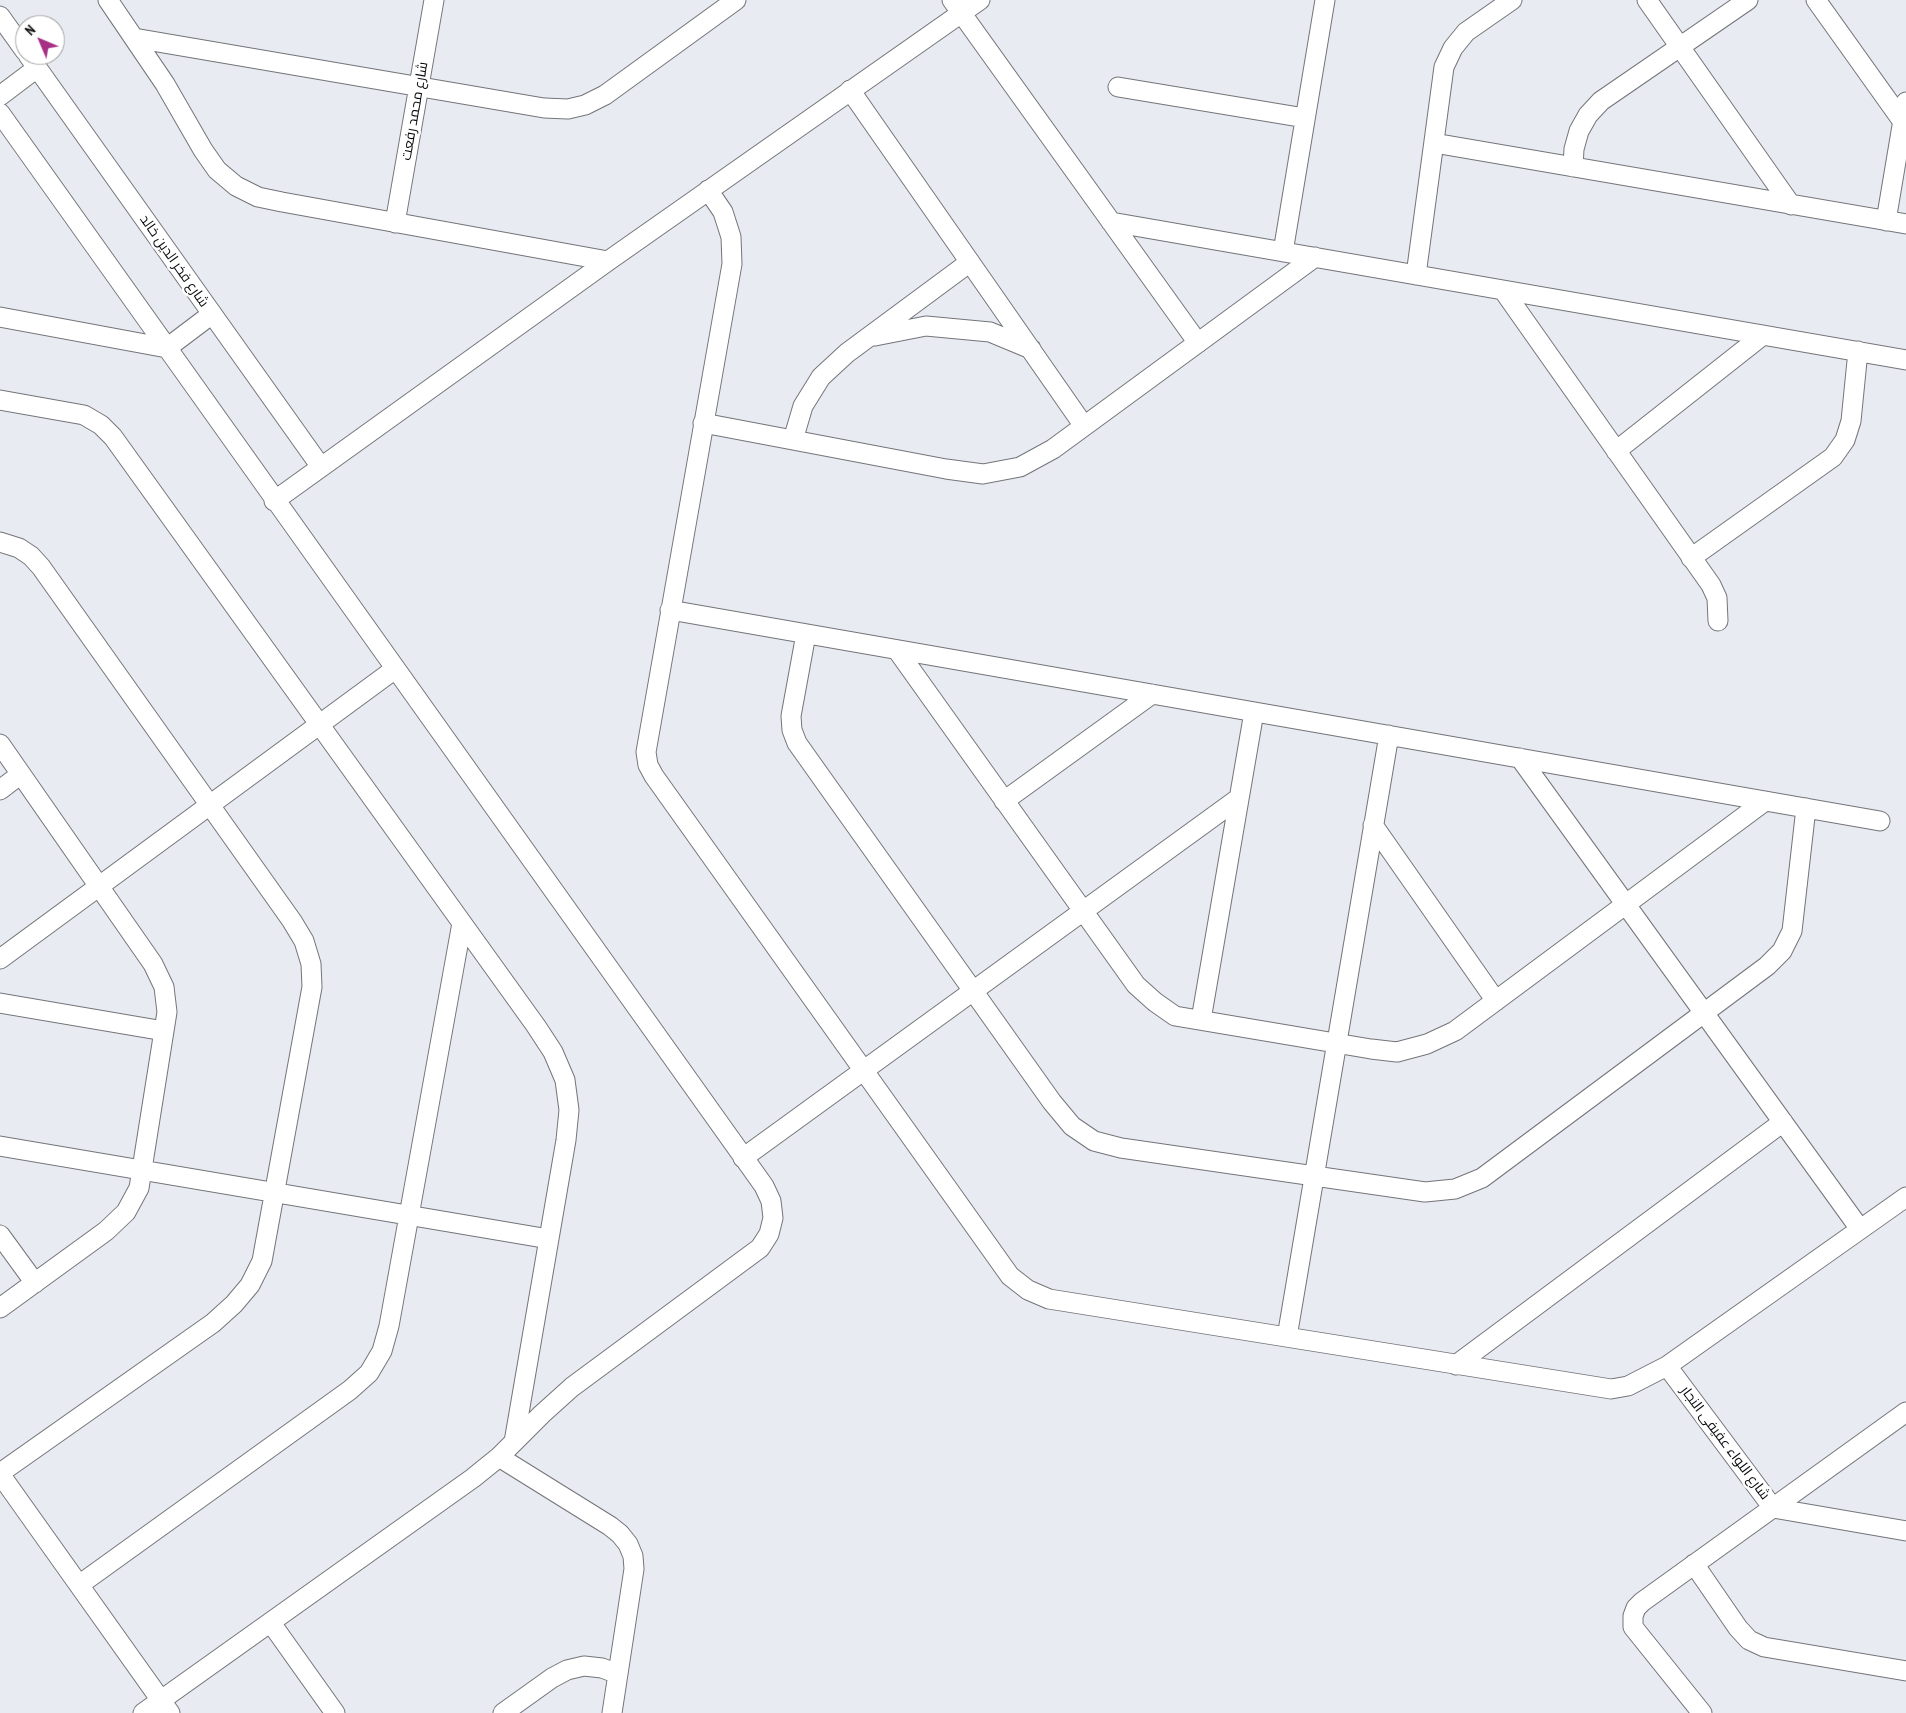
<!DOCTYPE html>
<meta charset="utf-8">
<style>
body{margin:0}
#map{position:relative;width:1906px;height:1713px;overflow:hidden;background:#e8ebf1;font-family:"PT Sans Narrow",sans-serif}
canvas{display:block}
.north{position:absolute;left:15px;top:15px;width:50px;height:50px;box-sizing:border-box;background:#fff;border:1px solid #9d9e9f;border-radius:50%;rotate:315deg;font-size:14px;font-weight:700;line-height:20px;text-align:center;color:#0b0c0e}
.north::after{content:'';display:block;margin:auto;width:18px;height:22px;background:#a72f85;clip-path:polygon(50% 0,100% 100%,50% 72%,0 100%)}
</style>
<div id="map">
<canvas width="1906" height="1713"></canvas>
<div class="north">N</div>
</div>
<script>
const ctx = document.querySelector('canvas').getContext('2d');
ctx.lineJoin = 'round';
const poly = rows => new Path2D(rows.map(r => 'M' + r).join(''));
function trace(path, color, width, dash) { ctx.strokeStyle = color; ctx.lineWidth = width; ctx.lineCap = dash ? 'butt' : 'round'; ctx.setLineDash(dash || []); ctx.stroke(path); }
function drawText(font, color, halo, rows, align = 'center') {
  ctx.font = font + ' "PT Sans Narrow",Cairo,sans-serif'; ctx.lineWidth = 5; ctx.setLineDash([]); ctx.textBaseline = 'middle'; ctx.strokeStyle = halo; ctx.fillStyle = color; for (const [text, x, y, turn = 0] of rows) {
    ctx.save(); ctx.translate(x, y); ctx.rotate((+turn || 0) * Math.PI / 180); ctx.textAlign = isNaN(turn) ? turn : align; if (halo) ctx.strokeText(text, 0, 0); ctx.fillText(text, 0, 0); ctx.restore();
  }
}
const street = poly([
 [108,0,165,84,203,150,217,170,236,186,258,197,282,202,608,261],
 [952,0,1198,343],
 [1647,0,1791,205],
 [1816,0,1903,122],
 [0,16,25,51],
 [134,38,544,108,568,109,585,105,605,95,736,0],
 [28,55,321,467],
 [1118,87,1305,118],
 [850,90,1084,426],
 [0,96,37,68],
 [0,113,764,1186,771,1201,773,1218,769,1234,760,1248,572,1387,542,1414,499,1457,473,1478,143,1713],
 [1434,143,1906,224],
 [1573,167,1574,149,1579,131,1588,115,1601,101,1748,0],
 [708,190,723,212,731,237,732,264,646,752,648,765,654,776,1010,1276,1028,1290,1049,1299,1611,1389,1628,1386,1667,1366,1906,1197],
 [1886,221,1906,102],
 [1111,222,1906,360],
 [395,223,434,0],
 [1283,252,1325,0],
 [1416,275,1444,67,1453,48,1466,32,1512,0],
 [1503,290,1711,585,1717,598,1718,621],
 [0,317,167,348,212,314],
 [875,336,926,326,990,332,1031,349],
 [0,400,84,415,101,425,113,437,536,1026,553,1052,565,1080,569,1110,566,1140,514,1442],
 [703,423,946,469,983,474,1020,467,1053,449,1315,257],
 [793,440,803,406,821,377,847,353,970,262],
 [1616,451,1763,335],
 [274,501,608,261,980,0],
 [0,542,19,548,31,556,41,567,292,921,304,941,311,964,312,987,262,1261,250,1285,234,1304,213,1323,0,1473],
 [1691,558,1833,457,1845,440,1851,421,1858,351],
 [670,610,1880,821],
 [806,634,791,716,792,730,797,743,1052,1102,1072,1126,1094,1141,1121,1148,1425,1192,1455,1189,1482,1178,1767,966,1782,951,1792,931,1806,808],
 [897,650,1136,985,1155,1002,1175,1016,1371,1049,1397,1052,1427,1044,1455,1031,1765,801],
 [0,744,153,964,164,987,167,1012,139,1188,126,1212,106,1231,0,1308],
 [1520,758,1860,1229],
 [0,790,21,774],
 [1004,801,1152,694],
 [1373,825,1496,1001],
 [0,959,395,669],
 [0,1003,164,1031],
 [1201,1020,1254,712],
 [0,1146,549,1239],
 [743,1158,1239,798],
 [0,1235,35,1283],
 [1287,1337,1389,735],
 [1456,1365,1783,1122],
 [1667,1366,1773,1508,1906,1531],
 [499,1457,610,1526,620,1534,628,1544,633,1556,634,1569,612,1713],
 [0,1474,170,1713],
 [1694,1564,1738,1628,1749,1640,1764,1647,1906,1671],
 [79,1585,350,1390,369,1373,382,1351,389,1326,462,923],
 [271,1623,335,1713],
 [503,1713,552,1678,567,1670,584,1666,602,1668,618,1674],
 [1702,1713,1633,1627,1633,1616,1636,1608,1642,1602,1906,1412]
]);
trace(street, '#73757a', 21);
trace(street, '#fff', 19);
drawText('14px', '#0b0c0e', '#fff', [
 ["شارع محمد رفعت",415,111,-80],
 ["شارع فخر الدين خالد",174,261,55],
 ["شارع اللواء عفيفى النجار",1725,1443,53]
]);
</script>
